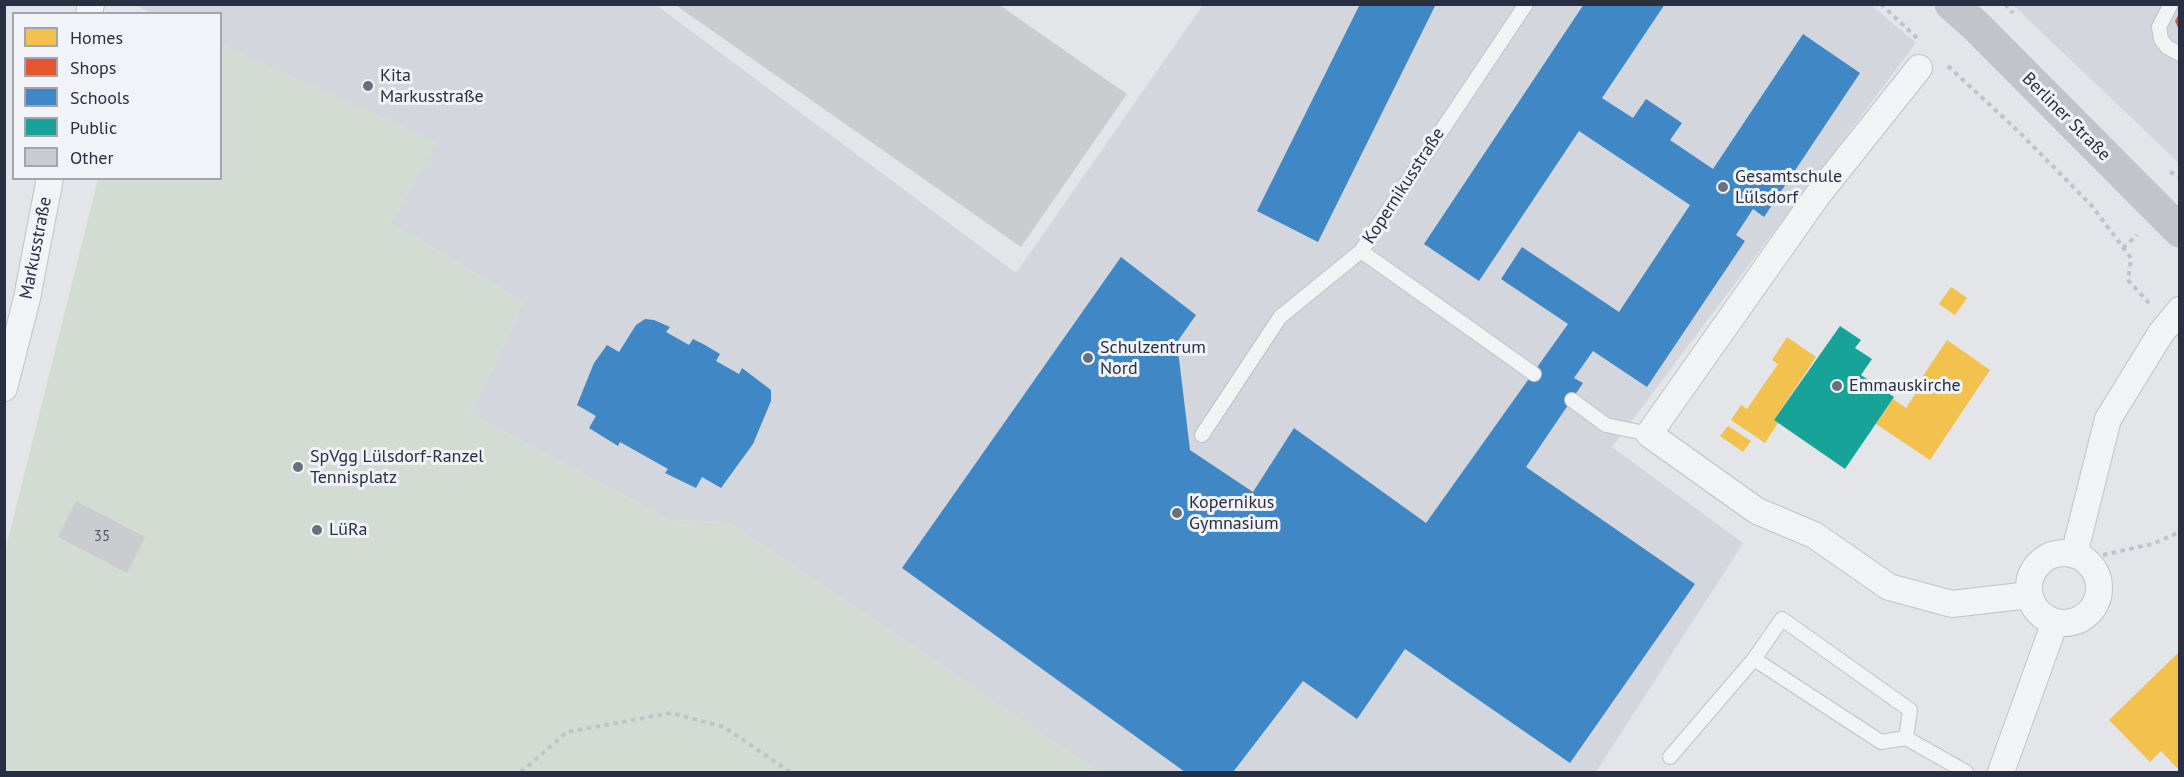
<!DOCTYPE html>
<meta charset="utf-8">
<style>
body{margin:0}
#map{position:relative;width:2184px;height:777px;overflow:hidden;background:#e3e5e8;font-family:"PT Sans",sans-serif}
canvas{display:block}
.frame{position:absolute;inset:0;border:6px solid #292f43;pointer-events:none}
.legend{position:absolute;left:12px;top:12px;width:210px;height:168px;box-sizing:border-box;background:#f1f3f8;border:2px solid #a1a5b0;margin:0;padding:8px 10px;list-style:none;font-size:18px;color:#292f43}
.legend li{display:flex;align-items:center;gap:12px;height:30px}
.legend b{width:30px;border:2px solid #a1a5b0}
</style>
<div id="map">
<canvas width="2184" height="777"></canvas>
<div class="frame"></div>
<ul class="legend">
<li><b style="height:16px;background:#f2c14e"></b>Homes</li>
<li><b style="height:16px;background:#e4572e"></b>Shops</li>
<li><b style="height:16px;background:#3f88c5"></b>Schools</li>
<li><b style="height:16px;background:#17a398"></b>Public</li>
<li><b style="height:16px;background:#caccd0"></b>Other</li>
</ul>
</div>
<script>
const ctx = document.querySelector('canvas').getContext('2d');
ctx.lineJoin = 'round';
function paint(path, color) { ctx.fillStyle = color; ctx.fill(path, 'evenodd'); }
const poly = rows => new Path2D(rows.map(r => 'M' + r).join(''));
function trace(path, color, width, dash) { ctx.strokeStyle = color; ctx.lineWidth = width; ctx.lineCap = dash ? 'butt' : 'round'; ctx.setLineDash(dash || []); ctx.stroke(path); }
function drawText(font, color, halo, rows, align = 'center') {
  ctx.font = font + ' "PT Sans",sans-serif'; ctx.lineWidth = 6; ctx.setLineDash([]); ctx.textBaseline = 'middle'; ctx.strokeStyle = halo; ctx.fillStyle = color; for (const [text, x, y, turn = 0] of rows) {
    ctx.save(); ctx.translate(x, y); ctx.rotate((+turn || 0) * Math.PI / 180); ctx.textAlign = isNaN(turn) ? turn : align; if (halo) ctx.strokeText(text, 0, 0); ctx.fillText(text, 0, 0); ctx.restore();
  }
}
paint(poly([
 [139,4,656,5,1016,273,1203,5,1871,5,1916,43,1612,447,1743,543,1596,772,1099,772,729,522,670,520,471,414,524,302,391,223,437,142,221,45,220,14,152,13,139,7],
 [2013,5,2179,5,2179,163]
]), '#d3d6dd');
paint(poly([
 [221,45,438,142,391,223,524,302,471,414,670,520,729,522,1099,772,5,772,5,551,98,179,220,178]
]), '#d2dcd3');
paint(poly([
 [1951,287,1967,298,1955,315,1939,304],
 [1787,337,1816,357,1774,420,1778,423,1765,443,1731,420,1741,405,1747,409,1778,364,1772,360],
 [1947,340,1990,370,1930,460,1876,424,1893,399,1906,408,1926,378,1923,376],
 [1728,426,1751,441,1743,452,1720,436],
 [2180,651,2180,766,2177,768,2161,751,2150,762,2109,720]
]), '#f2c14e');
paint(poly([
 [2180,11,2180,32,2175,21]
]), '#e4572e');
paint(poly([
 [1360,4,1436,4,1318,242,1257,211],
 [1584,4,1665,4,1602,98,1633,118,1646,99,1682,123,1670,140,1713,169,1803,34,1860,73,1764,217,1753,209,1736,235,1745,241,1647,387,1593,351,1574,378,1583,383,1526,467,1695,584,1570,763,1405,649,1357,719,1303,681,1233,772,1185,772,902,568,1121,257,1196,315,1177,342,1190,450,1253,492,1294,428,1426,523,1568,324,1501,279,1522,247,1619,312,1690,205,1579,131,1479,281,1424,244],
 [645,319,654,320,670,327,666,332,689,345,693,339,705,345,720,354,716,361,739,374,742,368,771,390,771,401,753,444,721,488,702,477,696,488,665,473,668,469,620,442,618,446,589,428,596,416,577,405,594,363,607,345,619,352,636,325]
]), '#3f88c5');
paint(poly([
 [1840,326,1861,340,1855,348,1872,359,1861,375,1894,397,1845,469,1774,420]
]), '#17a398');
paint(poly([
 [674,4,998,4,1127,94,1021,247],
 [76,501,145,537,127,573,58,537]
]), '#caccd0');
const lane = poly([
 [1526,4,1361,251,1534,374],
 [2171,4,2159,27,2161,39,2167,47,2180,54],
 [1572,400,1606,425,1649,434],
 [1202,435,1280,317,1361,251],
 [1906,738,1910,710,1782,619,1754,659,1881,742,1906,738,1966,772],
 [1670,757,1754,659]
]);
const street = poly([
 [89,14,91,4],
 [1919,68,1817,196,1649,434,1757,511,1814,535,1889,587,1952,604,2029,595],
 [4,388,27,298,50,178],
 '2029 588a35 35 0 1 1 70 0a35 35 0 1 1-70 0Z',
 [2074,555,2108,419,2161,333,2180,310],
 [2001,772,2055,622]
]);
trace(lane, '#c0c2c6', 16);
trace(street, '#c0c2c6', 28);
trace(poly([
 [1881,4,1918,39],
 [2005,4,2013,13],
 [1948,66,2019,132,2092,206,2131,258,2128,280,2149,303],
 [2170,172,2180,177],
 [2123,248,2137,235],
 [2103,555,2152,544,2180,532],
 [521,772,567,732,671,713,724,727,790,772]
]), '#c2c3c8', 4, [4.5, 4.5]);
trace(lane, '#f2f3f5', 14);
trace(street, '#f2f3f5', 26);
trace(poly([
 [1951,4,1976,26,2180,231]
]), '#c3c4ca', 33);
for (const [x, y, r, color] of [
 [368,86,6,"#6a6f7d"],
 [1723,187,6,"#6a6f7d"],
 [1088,358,6,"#6a6f7d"],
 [1837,386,6,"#6a6f7d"],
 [298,467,6,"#6a6f7d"],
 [1177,513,6,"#6a6f7d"],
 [317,530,6,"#6a6f7d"]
]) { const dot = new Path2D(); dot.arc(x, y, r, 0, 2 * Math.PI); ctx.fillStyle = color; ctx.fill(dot); trace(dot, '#f1f3f8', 2); }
drawText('15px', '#535868', null, [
 ["35",102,537]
]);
drawText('18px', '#292f43', '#f1f3f8', [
 ["Kita",380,76],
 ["Markusstraße",380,97],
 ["Gesamtschule",1735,177],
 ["Lülsdorf",1735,198],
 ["Schulzentrum",1100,348],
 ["Nord",1100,369],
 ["Emmauskirche",1849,386],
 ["SpVgg Lülsdorf-Ranzel",310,457],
 ["Tennisplatz",310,478],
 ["Kopernikus",1189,503],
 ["Gymnasium",1189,524],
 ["LüRa",329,530]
], 'left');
drawText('18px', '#292f43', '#f1f3f8', [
 ["Berliner Straße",2066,117,45],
 ["Kopernikusstraße",1404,186,-57],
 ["Markusstraße",36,248,-79]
]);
</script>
